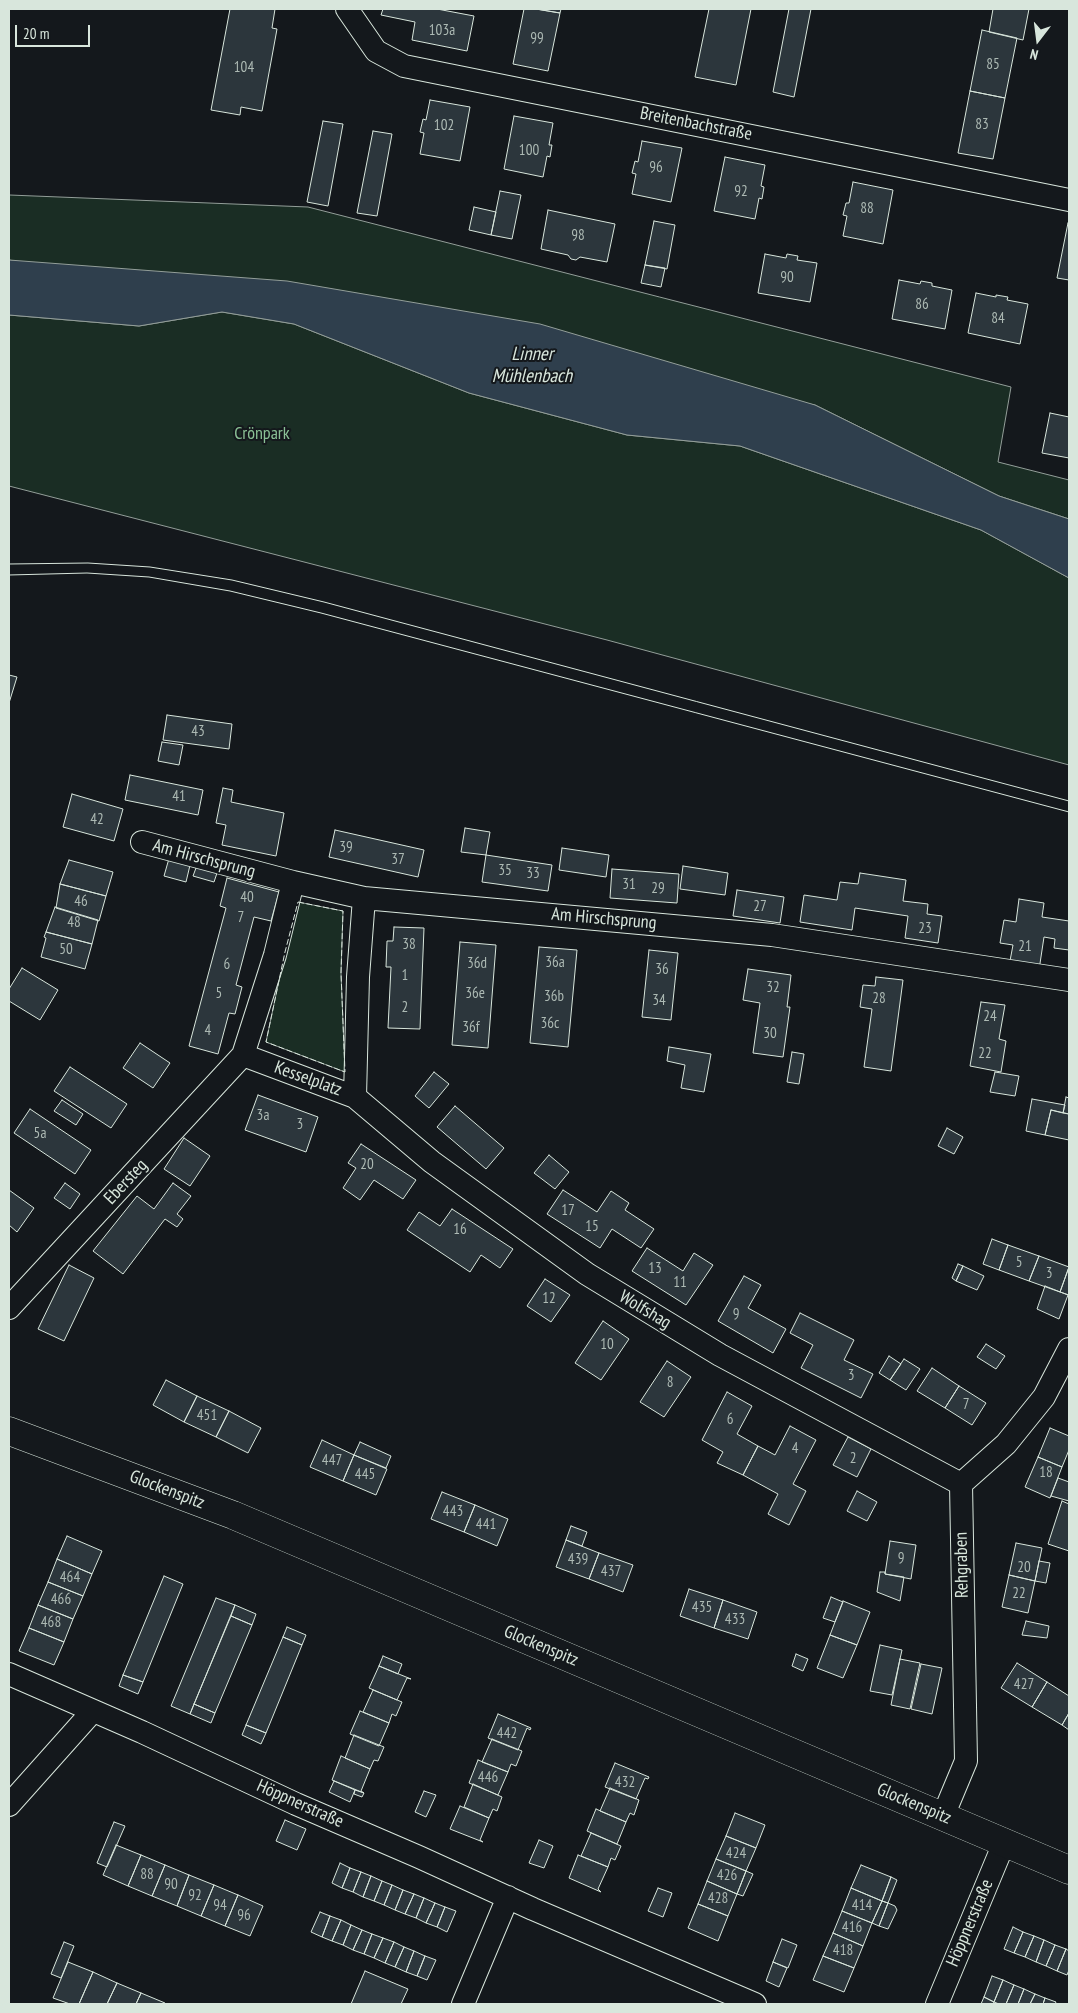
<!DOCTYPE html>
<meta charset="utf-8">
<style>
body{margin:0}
#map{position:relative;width:1078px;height:2013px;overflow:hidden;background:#14181c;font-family:"PT Sans Narrow",sans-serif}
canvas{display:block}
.frame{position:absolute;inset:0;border:10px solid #d8e6dc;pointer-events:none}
.north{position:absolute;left:1013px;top:15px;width:50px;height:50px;-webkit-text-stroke:4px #14181c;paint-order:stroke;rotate:195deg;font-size:14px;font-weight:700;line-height:20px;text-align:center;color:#d8e6dc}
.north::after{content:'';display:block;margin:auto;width:18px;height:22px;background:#d8e6dc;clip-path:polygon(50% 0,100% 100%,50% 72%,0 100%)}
.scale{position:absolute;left:15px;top:25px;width:75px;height:22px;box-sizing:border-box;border:2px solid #d8e6dc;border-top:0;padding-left:6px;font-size:15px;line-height:18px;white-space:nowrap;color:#d8e6dc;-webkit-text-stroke:4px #14181c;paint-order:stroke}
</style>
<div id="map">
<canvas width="1078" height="2013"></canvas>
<div class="frame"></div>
<div class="north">N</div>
<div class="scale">20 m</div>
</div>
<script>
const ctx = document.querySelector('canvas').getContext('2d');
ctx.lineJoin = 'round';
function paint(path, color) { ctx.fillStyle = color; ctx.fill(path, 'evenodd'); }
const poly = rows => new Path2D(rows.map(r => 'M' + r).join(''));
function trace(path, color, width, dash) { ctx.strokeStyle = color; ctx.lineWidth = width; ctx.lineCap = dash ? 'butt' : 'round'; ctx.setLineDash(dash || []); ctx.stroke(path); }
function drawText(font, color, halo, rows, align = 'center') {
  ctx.font = font + ' "PT Sans Narrow",sans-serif'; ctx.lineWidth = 4; ctx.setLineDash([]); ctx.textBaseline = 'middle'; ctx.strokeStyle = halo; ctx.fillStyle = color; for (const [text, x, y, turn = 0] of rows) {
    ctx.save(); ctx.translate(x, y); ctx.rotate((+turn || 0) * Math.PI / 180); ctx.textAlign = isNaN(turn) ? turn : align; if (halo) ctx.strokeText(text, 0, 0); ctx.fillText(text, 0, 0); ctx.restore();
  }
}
const green = poly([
 [9,195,308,207,1011,387,998,462,1069,480,1069,519,999,496,815,405,9,260,9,195],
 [222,312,294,324,469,393,627,435,740,446,981,530,1069,578,1069,765,607,640,9,486,9,315,139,326,222,312],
 [298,902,343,911,341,973,345,1072,266,1042,285,952,298,902]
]);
paint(green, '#1a2d24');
trace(green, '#939e99', 1);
const water = poly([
 [9,260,287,281,540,324,815,405,999,496,1069,519,1069,578,981,530,740,446,627,435,469,393,294,324,222,312,139,326,9,315,9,260]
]);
paint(water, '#2f3f4d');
trace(water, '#939e99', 1);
const building = poly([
 [230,9,275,9,272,28,277,29,262,111,241,107,240,115,211,110,230,9],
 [383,9,437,9,474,16,467,51,412,40,415,22,381,15,383,9],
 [524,9,536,9,560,13,548,71,513,64,524,9],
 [536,9,561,9,560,13,536,9],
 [709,9,751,9,736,85,695,77,709,9],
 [789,9,811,9,794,97,773,92,789,9],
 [993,9,1029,9,1023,40,989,32,993,9],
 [982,30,1017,38,1005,98,970,91,982,30],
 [970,91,1005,98,993,159,958,153,970,91],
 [430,100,470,107,460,161,420,154,424,133,420,132,423,119,426,120,430,100],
 [514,116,553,123,549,145,552,145,550,157,547,156,543,177,504,169,514,116],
 [323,121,343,124,328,206,307,202,323,121],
 [373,131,392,134,377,216,357,213,373,131],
 [642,141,682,148,671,202,632,194,636,174,632,173,635,161,638,162,642,141],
 [725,157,765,165,761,186,764,187,762,199,759,198,755,219,714,211,725,157],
 [853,182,893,190,883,244,843,236,847,216,843,215,846,203,849,203,853,182],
 [500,191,521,195,512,239,491,235,500,191],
 [474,207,496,212,491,235,469,230,474,207],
 [548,210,615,224,607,262,580,257,576,260,571,259,568,255,541,249,548,210],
 [654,221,675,225,667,269,645,265,654,221],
 [1068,223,1069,223,1069,280,1057,278,1068,223],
 [765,254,786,258,787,254,798,256,797,260,817,263,810,302,758,293,765,254],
 [645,265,665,268,661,287,641,283,645,265],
 [899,280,920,284,921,281,932,283,932,286,952,290,945,329,892,319,899,280],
 [976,293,996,297,996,295,1008,297,1007,300,1028,304,1020,344,968,333,976,293],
 [1050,413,1069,417,1069,458,1042,453,1050,413],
 [9,675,17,677,9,703,9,675],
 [167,715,232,724,229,749,163,740,167,715],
 [162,742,183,745,179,765,158,761,162,742],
 [130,775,203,790,198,815,125,800,130,775],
 [223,788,233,790,231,802,284,813,276,856,222,845,226,825,216,823,223,788],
 [72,794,123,809,114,841,63,827,72,794],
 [465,828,490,832,486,855,461,852,465,828],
 [335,830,424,850,418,877,329,857,335,830],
 [562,848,609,855,606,877,559,870,562,848],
 [170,855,191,861,186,882,164,876,170,855],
 [486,855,552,865,548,891,482,882,486,855],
 [69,860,113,872,106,896,60,884,69,860],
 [199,860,219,867,214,882,193,876,199,860],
 [683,866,728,873,725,895,680,889,683,866],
 [612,869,679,874,677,903,610,898,612,869],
 [860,873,906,880,903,901,928,904,927,914,942,916,938,943,905,938,908,916,855,908,852,930,800,922,804,895,837,900,840,882,858,884,860,873],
 [227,878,279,892,271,921,254,917,236,985,242,987,235,1014,229,1013,218,1054,189,1046,226,908,220,906,227,878],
 [60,884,106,896,99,921,56,908,60,884],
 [737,890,784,897,780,923,733,916,737,890],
 [1019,899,1044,903,1042,917,1069,921,1069,950,1054,948,1055,939,1044,937,1039,970,1009,966,1013,945,1000,943,1004,920,1016,922,1019,899],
 [55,907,98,920,92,944,46,932,55,907],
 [394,927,424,928,420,1029,388,1028,391,967,386,967,387,941,393,941,394,927],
 [46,932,92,944,85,969,41,957,46,938,44,937,46,932],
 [460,942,496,945,488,1048,452,1045,460,942],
 [539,947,577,950,568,1047,530,1043,539,947],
 [649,950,678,953,671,1020,642,1017,649,950],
 [22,968,58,990,40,1020,9,1001,9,989,22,968],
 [748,969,791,975,787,1007,790,1007,783,1057,753,1053,760,1003,743,1000,748,969],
 [876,977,903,980,891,1071,864,1067,872,1009,860,1007,863,985,875,986,876,977],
 [981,1002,1005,1005,999,1039,1006,1041,1001,1072,970,1066,981,1002],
 [140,1043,170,1063,153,1088,123,1068,140,1043],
 [669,1047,711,1054,704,1092,681,1088,685,1065,667,1061,669,1047],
 [792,1052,804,1054,799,1084,787,1082,792,1052],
 [70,1067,127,1104,111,1128,54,1091,70,1067],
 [434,1072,449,1084,429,1108,415,1096,434,1072],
 [995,1072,1019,1076,1015,1096,990,1092,995,1072],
 [258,1095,318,1117,306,1152,245,1130,258,1095],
 [1066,1097,1069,1098,1069,1114,1063,1113,1066,1097],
 [1032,1099,1065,1105,1063,1113,1051,1110,1045,1135,1026,1131,1032,1099],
 [62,1100,83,1114,76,1125,54,1111,62,1100],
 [455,1106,504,1148,486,1169,437,1127,455,1106],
 [30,1109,91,1150,75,1174,14,1133,30,1109],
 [1051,1110,1069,1114,1069,1140,1045,1135,1051,1110],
 [947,1128,963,1137,954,1154,938,1146,947,1128],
 [184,1138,210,1156,190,1186,164,1169,184,1138],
 [361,1144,416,1180,403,1199,374,1180,360,1200,343,1188,356,1168,348,1163,361,1144],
 [549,1155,569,1172,555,1189,534,1173,549,1155],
 [65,1183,80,1194,70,1209,54,1198,65,1183],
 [173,1183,191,1196,177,1214,183,1219,177,1227,165,1219,123,1274,93,1251,137,1196,154,1209,173,1183],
 [9,1190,34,1208,17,1232,9,1225,9,1190],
 [563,1190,597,1212,611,1191,629,1203,625,1210,654,1229,641,1248,612,1229,600,1248,547,1214,563,1190],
 [452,1209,513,1249,500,1268,481,1255,470,1272,407,1230,419,1212,440,1226,452,1209],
 [992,1239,1008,1245,999,1270,983,1264,992,1239],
 [1008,1245,1039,1256,1029,1281,999,1270,1008,1245],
 [647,1248,683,1271,694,1253,713,1265,686,1305,632,1271,647,1248],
 [1039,1256,1069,1267,1060,1292,1029,1281,1039,1256],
 [958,1264,963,1266,956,1281,952,1278,958,1264],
 [69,1265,94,1278,64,1341,38,1329,69,1265],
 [963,1266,984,1276,977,1290,956,1281,963,1266],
 [1069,1267,1069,1295,1060,1292,1069,1267],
 [744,1276,761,1285,748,1308,786,1329,773,1353,718,1321,744,1276],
 [545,1279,570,1295,551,1322,527,1306,545,1279],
 [1045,1286,1068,1295,1059,1319,1037,1309,1045,1286],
 [800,1313,854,1340,844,1360,873,1374,861,1398,801,1368,813,1345,790,1333,800,1313],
 [603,1321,629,1339,601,1380,575,1363,603,1321],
 [986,1344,1005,1356,996,1369,977,1357,986,1344],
 [889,1356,901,1364,890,1380,879,1373,889,1356],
 [904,1359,920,1369,906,1390,890,1380,904,1359],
 [667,1361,691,1377,664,1417,640,1402,667,1361],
 [932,1368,959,1386,945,1408,917,1391,932,1368],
 [166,1380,197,1396,184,1422,153,1405,166,1380],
 [959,1386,986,1403,972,1425,945,1408,959,1386],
 [727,1392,752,1406,737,1434,758,1446,743,1475,717,1463,723,1452,702,1440,727,1392],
 [197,1396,229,1411,216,1437,184,1422,197,1396],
 [229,1411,261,1428,248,1453,216,1437,229,1411],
 [790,1426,816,1440,793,1484,806,1491,789,1525,768,1514,778,1494,743,1475,758,1446,775,1455,790,1426],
 [1050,1428,1069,1436,1069,1450,1062,1467,1038,1457,1050,1428],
 [848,1437,871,1449,857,1477,833,1465,848,1437],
 [322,1440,354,1455,343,1481,310,1467,322,1440],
 [360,1442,391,1456,386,1468,354,1455,360,1442],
 [354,1455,387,1469,376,1495,343,1481,354,1455],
 [1038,1457,1062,1467,1050,1498,1025,1487,1038,1457],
 [1058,1478,1069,1482,1069,1501,1051,1496,1058,1478],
 [857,1491,877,1502,867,1521,847,1511,857,1491],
 [442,1492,475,1505,464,1532,431,1519,442,1492],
 [1062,1501,1069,1504,1069,1551,1048,1544,1062,1501],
 [475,1505,508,1519,497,1546,464,1532,475,1505],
 [571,1526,587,1532,582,1546,566,1540,571,1526],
 [67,1536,102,1551,92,1574,57,1559,67,1536],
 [566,1540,599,1553,589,1579,556,1567,566,1540],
 [890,1541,916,1545,911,1579,885,1574,890,1541],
 [1016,1543,1042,1548,1035,1581,1009,1575,1016,1543],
 [599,1553,633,1565,623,1592,589,1579,599,1553],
 [57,1559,92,1574,83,1596,48,1582,57,1559],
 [1039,1561,1050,1563,1046,1583,1035,1581,1039,1561],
 [880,1572,885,1572,885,1574,904,1577,900,1601,877,1592,880,1572],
 [1009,1575,1035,1581,1028,1613,1002,1607,1009,1575],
 [164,1576,183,1584,143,1682,123,1675,164,1576],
 [48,1582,83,1596,73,1619,38,1605,48,1582],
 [689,1589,723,1600,714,1628,680,1616,689,1589],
 [831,1597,843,1602,835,1622,823,1618,831,1597],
 [216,1598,235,1605,190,1714,171,1706,216,1598],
 [723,1600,757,1612,748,1639,714,1628,723,1600],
 [843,1601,870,1612,857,1645,830,1635,843,1601],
 [38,1605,73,1619,64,1642,29,1628,38,1605],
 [235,1605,256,1614,252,1625,231,1616,235,1605],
 [231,1616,252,1625,215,1713,194,1704,231,1616],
 [1026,1621,1049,1626,1047,1638,1022,1635,1026,1621],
 [287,1627,306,1635,302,1645,283,1637,287,1627],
 [29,1628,64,1642,54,1665,19,1651,29,1628],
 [830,1635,857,1645,843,1678,817,1668,830,1635],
 [283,1637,302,1645,266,1733,246,1725,283,1637],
 [880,1645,902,1650,892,1695,870,1691,880,1645],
 [796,1654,808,1659,803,1671,792,1666,796,1654],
 [383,1656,402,1664,398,1674,379,1666,383,1656],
 [900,1659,920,1663,910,1709,891,1705,900,1659],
 [1017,1663,1047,1682,1032,1707,1001,1688,1017,1663],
 [921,1664,942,1668,932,1714,911,1709,921,1664],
 [379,1666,411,1679,407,1678,397,1700,369,1688,379,1666],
 [123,1675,143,1682,138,1694,119,1686,123,1675],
 [1047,1682,1069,1696,1069,1713,1062,1725,1032,1707,1047,1682],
 [373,1690,402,1702,396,1716,392,1714,389,1723,363,1712,373,1690],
 [194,1704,215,1713,211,1723,190,1714,194,1704],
 [360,1711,389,1723,379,1746,350,1734,360,1711],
 [1069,1713,1069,1730,1062,1725,1069,1713],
 [498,1714,531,1728,530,1730,527,1728,518,1750,488,1738,498,1714],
 [246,1725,266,1733,261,1744,242,1735,246,1725],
 [354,1735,384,1747,378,1761,374,1760,370,1769,345,1758,354,1735],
 [492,1739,522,1751,516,1766,511,1764,508,1772,482,1762,492,1739],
 [341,1756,370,1769,361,1791,364,1793,332,1780,341,1756],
 [478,1760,508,1772,498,1795,469,1783,478,1760],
 [615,1763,649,1777,648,1779,645,1778,636,1799,605,1787,615,1763],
 [334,1781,355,1790,350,1802,329,1792,334,1781],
 [473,1784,502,1797,497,1811,493,1809,489,1818,464,1807,473,1784],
 [610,1788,639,1800,634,1815,630,1813,626,1822,600,1811,610,1788],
 [355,1790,364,1793,362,1797,354,1794,355,1790],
 [424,1791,436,1795,426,1817,415,1812,424,1791],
 [460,1806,489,1818,480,1840,483,1842,450,1829,460,1806],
 [596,1809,626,1822,617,1844,587,1831,596,1809],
 [735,1813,765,1825,756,1848,726,1836,735,1813],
 [285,1820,306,1829,297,1850,276,1841,285,1820],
 [114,1822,125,1826,107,1867,97,1863,114,1822],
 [591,1833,621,1846,615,1860,611,1858,608,1867,581,1856,591,1833],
 [726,1836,756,1848,746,1871,716,1859,726,1836],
 [539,1840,553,1846,544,1868,529,1863,539,1840],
 [116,1845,141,1855,128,1886,103,1875,116,1845],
 [141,1855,165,1865,152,1896,128,1886,141,1855],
 [578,1855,608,1867,598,1889,601,1892,569,1878,578,1855],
 [716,1859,746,1871,737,1894,707,1881,716,1859],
 [340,1863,350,1868,342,1888,332,1883,340,1863],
 [165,1865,189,1875,177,1906,152,1896,165,1865],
 [861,1865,891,1877,882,1901,851,1888,861,1865],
 [350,1868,361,1872,353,1892,342,1888,350,1868],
 [746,1871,753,1874,743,1896,737,1894,746,1871],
 [361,1872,371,1876,363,1897,353,1892,361,1872],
 [189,1875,214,1885,201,1916,177,1906,189,1875],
 [371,1876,382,1881,374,1901,363,1897,371,1876],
 [891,1877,897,1880,888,1903,882,1901,891,1877],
 [382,1881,392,1885,384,1905,374,1901,382,1881],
 [707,1881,737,1894,728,1916,698,1904,707,1881],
 [214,1885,238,1895,225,1926,201,1916,214,1885],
 [392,1885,403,1890,395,1910,384,1905,392,1885],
 [658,1888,672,1893,663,1917,648,1911,658,1888],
 [851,1888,882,1901,872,1923,842,1911,851,1888],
 [403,1890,414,1894,405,1914,395,1910,403,1890],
 [414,1894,424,1898,416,1918,405,1914,414,1894],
 [238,1895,263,1906,250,1936,225,1926,238,1895],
 [424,1898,435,1903,426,1923,416,1918,424,1898],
 [882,1901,888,1903,879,1926,872,1923,882,1901],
 [435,1903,445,1907,437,1927,426,1923,435,1903],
 [888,1903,895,1906,897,1910,888,1929,879,1926,888,1903],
 [698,1904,728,1916,718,1941,688,1928,698,1904],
 [445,1907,456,1911,447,1932,437,1927,445,1907],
 [842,1911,872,1923,863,1946,833,1933,842,1911],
 [320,1912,330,1916,322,1937,311,1932,320,1912],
 [330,1916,341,1920,332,1941,322,1937,330,1916],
 [341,1920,351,1925,343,1945,332,1941,341,1920],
 [351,1925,362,1930,353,1950,343,1945,351,1925],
 [1013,1927,1023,1932,1014,1953,1004,1949,1013,1927],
 [362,1930,372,1934,364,1954,353,1950,362,1930],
 [1023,1932,1034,1936,1025,1957,1014,1953,1023,1932],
 [833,1933,863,1946,854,1968,823,1956,833,1933],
 [372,1934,383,1938,374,1958,364,1954,372,1934],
 [1034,1936,1044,1940,1036,1962,1025,1957,1034,1936],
 [383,1938,394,1942,385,1963,374,1958,383,1938],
 [782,1939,797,1945,788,1968,773,1962,782,1939],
 [1044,1940,1055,1945,1046,1966,1036,1962,1044,1940],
 [64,1942,74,1946,61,1978,51,1974,64,1942],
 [394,1942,404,1947,395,1967,385,1963,394,1942],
 [1055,1945,1066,1949,1057,1971,1046,1966,1055,1945],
 [404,1947,414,1951,406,1972,395,1967,404,1947],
 [1066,1949,1069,1951,1069,1970,1067,1975,1057,1971,1066,1949],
 [414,1951,425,1956,417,1976,406,1972,414,1951],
 [425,1956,436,1960,427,1980,417,1976,425,1956],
 [823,1956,854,1968,844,1992,813,1980,823,1956],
 [68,1962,93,1972,79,2004,70,2004,53,1998,68,1962],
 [773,1962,787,1968,779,1987,766,1981,773,1962],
 [365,1971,408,1989,401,2004,351,2004,365,1971],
 [93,1972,117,1983,107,2004,79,2004,93,1972],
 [992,1976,1003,1980,994,2002,984,1997,992,1976],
 [1003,1980,1014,1985,1006,2004,999,2004,994,2002,1003,1980],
 [117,1983,141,1993,136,2004,107,2004,117,1983],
 [1014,1985,1024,1989,1018,2004,1006,2004,1014,1985],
 [1024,1989,1035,1994,1030,2004,1018,2004,1024,1989],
 [141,1993,165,2003,165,2004,136,2004,141,1993],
 [1035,1994,1045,1998,1043,2004,1030,2004,1035,1994],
 [984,1997,994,2002,993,2004,981,2004,984,1997],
 [1045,1998,1056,2002,1055,2004,1043,2004,1045,1998]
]);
paint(building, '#2c363c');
trace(building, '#d8e6dc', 1);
const minor = poly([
 [347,9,376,51,404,66,1069,200],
 [142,842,293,882,364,898,772,935,1069,980],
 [293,882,275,955,243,1055,355,1097,358,977,364,898],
 [355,1097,432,1162,587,1274,720,1355,961,1484],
 [9,1308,243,1055],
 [9,1674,142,1732,296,1804,419,1857,533,1909,755,2004],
 [9,1805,92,1712],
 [943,1816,966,1761,961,1484,1006,1444,1044,1397,1069,1349],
 [463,2004,508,1897],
 [937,2004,1004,1843]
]);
const secondary = poly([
 [9,1431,233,1515,1069,1870]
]);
trace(minor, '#d8e6dc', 24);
trace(secondary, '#d8e6dc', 29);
trace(minor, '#14181c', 22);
trace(secondary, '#14181c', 28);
trace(poly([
 [9,564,88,563,150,567,232,580,324,602,1069,801],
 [9,575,87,573,149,577,230,591,321,613,1069,812]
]), '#d8e6dc', 1);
trace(poly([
 [298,902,343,911,341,973,345,1072,266,1042,285,952,298,902]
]), '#d8e6dc', 1, [6, 2.5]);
drawText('15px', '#adbab4', null, [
 ["103a",442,31],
 ["99",537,39],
 ["85",993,65],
 ["104",244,68],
 ["83",982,125],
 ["102",444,126],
 ["100",529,151],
 ["96",656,168],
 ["92",741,192],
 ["88",867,209],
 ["98",578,236],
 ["90",787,278],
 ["86",922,305],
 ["84",998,319],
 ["43",198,732],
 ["41",179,797],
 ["42",97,820],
 ["39",346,848],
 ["37",398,860],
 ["35",505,871],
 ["33",533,874],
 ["31",629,885],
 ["29",658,889],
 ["40",247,898],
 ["46",81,902],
 ["27",760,907],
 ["7",241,918],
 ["48",74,923],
 ["23",925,929],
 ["38",409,945],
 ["21",1025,947],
 ["50",66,950],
 ["36a",555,963],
 ["36d",477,964],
 ["6",227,965],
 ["36",662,970],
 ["1",405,976],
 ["32",773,988],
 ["5",219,994],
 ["36e",475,994],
 ["36b",554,997],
 ["28",879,999],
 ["34",659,1001],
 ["2",405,1008],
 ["24",990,1017],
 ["36c",550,1024],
 ["36f",471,1028],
 ["4",208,1031],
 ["30",770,1034],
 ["22",985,1054],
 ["3a",263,1116],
 ["3",300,1125],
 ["5a",40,1134],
 ["20",367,1165],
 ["17",568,1211],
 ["15",592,1227],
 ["16",460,1230],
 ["5",1019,1263],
 ["13",655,1269],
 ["3",1049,1274],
 ["11",680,1283],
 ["12",549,1299],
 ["9",736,1315],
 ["10",607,1345],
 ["3",851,1376],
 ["8",670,1383],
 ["7",966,1405],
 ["451",207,1416],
 ["6",730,1420],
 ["4",795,1449],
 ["2",853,1459],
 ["447",332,1461],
 ["18",1046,1473],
 ["445",365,1475],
 ["443",453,1512],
 ["441",486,1525],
 ["9",901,1559],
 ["439",578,1560],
 ["20",1024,1568],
 ["437",611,1572],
 ["464",70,1578],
 ["22",1019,1594],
 ["466",61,1600],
 ["435",702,1608],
 ["433",735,1620],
 ["468",51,1623],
 ["427",1024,1685],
 ["442",507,1734],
 ["446",488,1778],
 ["432",625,1783],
 ["424",736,1854],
 ["88",147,1875],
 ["426",727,1876],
 ["90",171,1885],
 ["92",195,1896],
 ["428",718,1899],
 ["94",220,1906],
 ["414",862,1906],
 ["96",244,1916],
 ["416",852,1928],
 ["418",843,1951]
]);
drawText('18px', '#d8e6dc', '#14181c', [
 ["Breitenbachstraße",696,124,11],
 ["Am Hirschsprung",204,859,15],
 ["Am Hirschsprung",604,919,5],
 ["Kesselplatz",308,1079,20],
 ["Ebersteg",126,1182,-47],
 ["Wolfshag",645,1310,31],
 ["Glockenspitz",167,1490,21],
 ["Rehgraben",962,1565,-91],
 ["Glockenspitz",541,1646,23],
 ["Höppnerstraße",300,1804,24],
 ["Glockenspitz",914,1804,23],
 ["Höppnerstraße",970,1923,-67]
]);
drawText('18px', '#8ac095', '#14181c', [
 ["Crönpark",262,434]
]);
drawText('italic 19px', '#d8e6dc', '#14181c', [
 ["Linner",532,355],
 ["Mühlenbach",532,377]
]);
</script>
